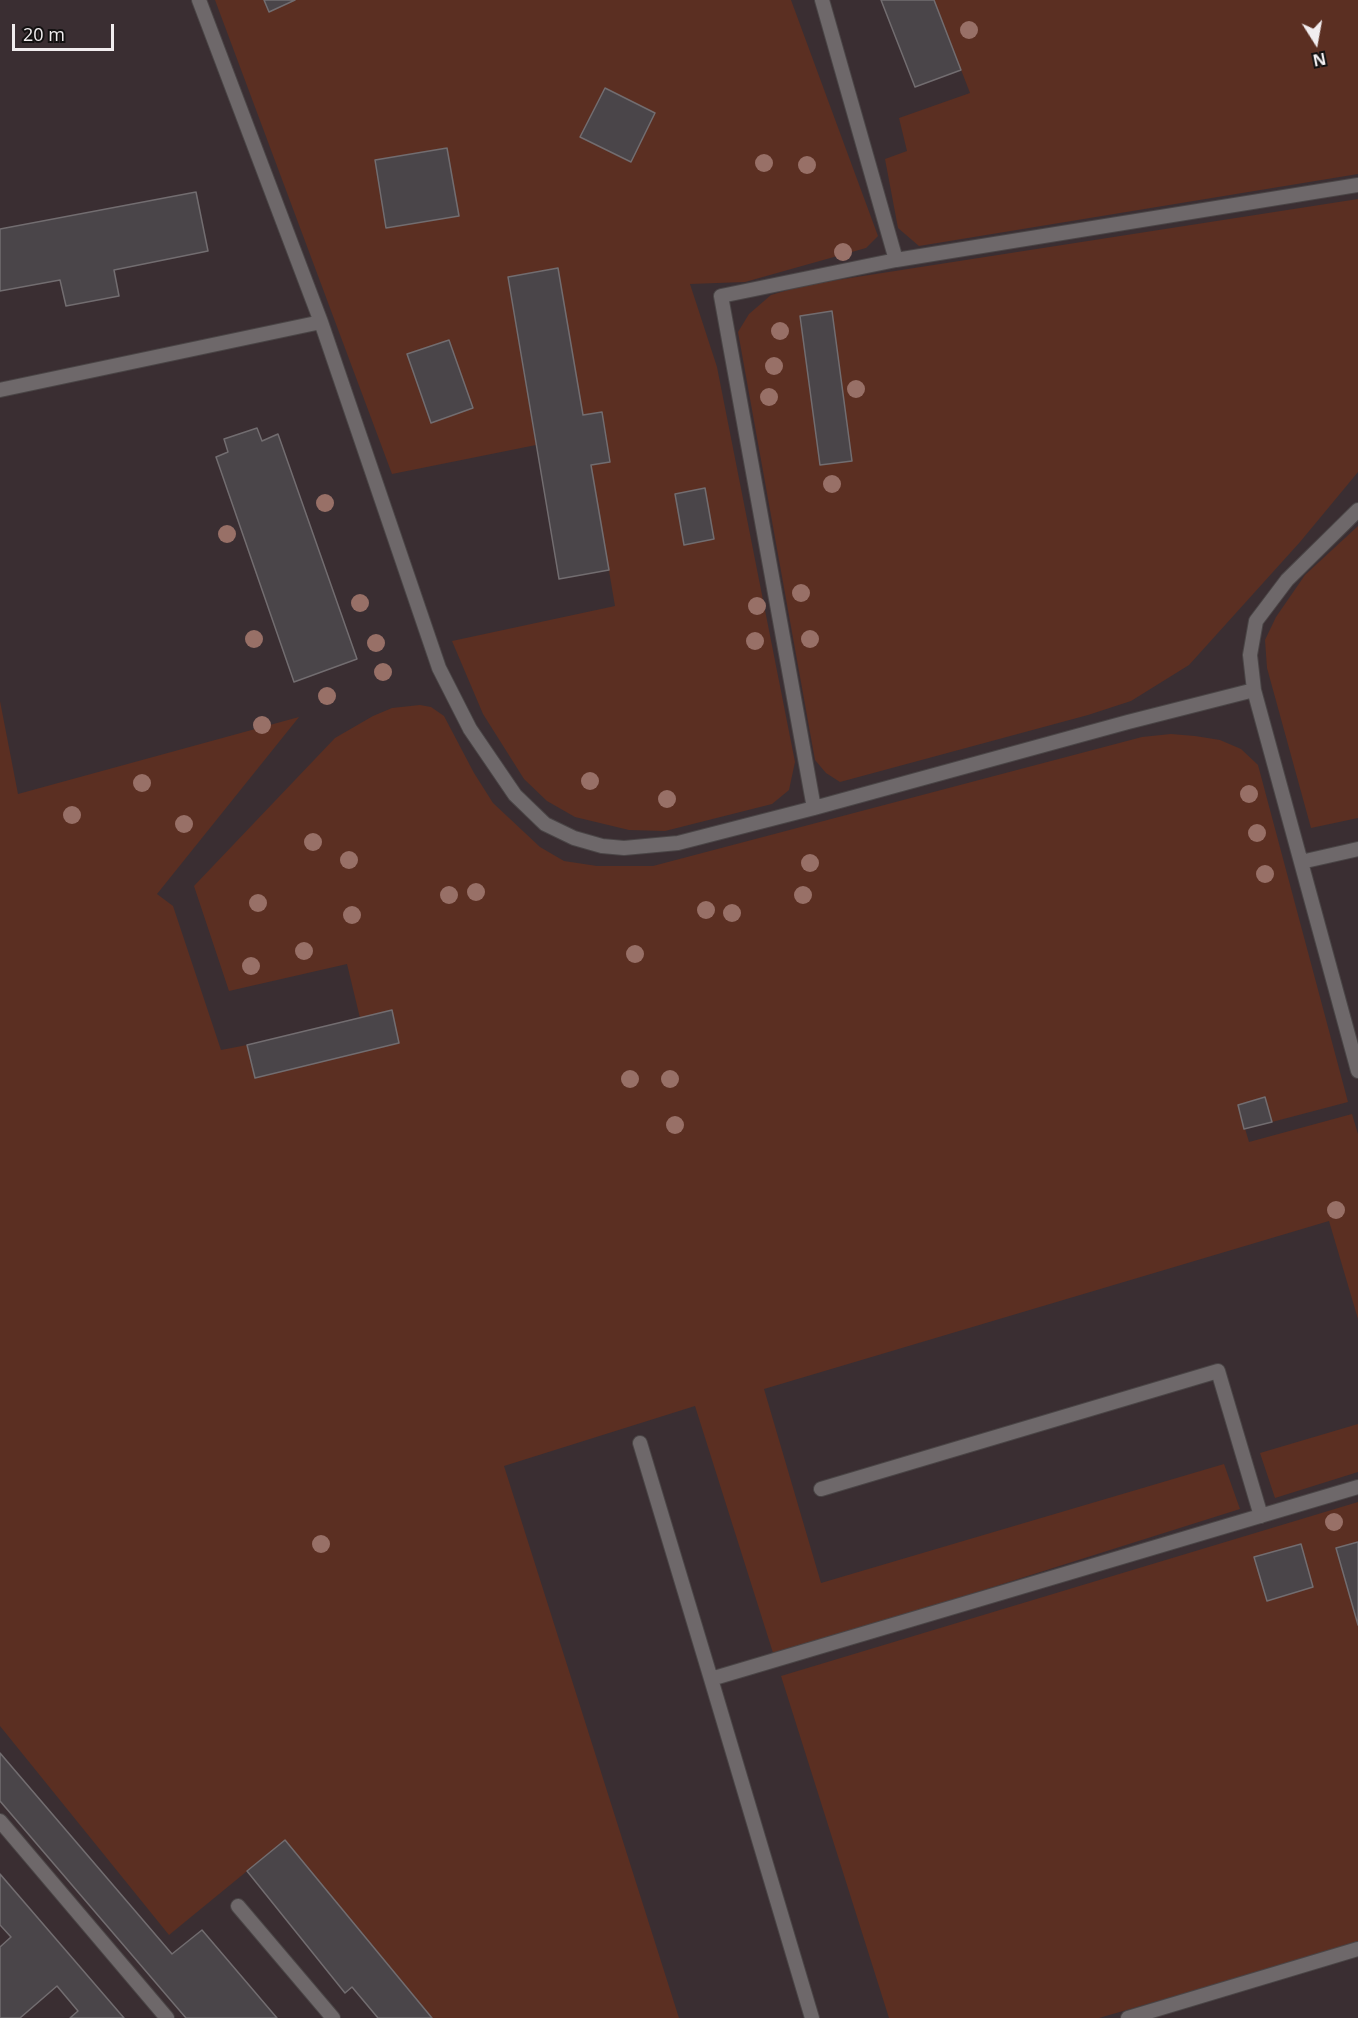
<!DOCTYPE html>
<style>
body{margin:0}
#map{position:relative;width:1358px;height:2018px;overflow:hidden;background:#2c2729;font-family:"Open Sans",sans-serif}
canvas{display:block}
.north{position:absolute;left:1286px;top:12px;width:60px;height:60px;-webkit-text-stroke:4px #131111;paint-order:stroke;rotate:169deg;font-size:16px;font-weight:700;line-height:24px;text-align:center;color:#f1edef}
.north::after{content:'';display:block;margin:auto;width:21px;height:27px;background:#f1edef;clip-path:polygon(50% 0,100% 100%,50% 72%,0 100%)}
.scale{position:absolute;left:12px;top:24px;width:102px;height:27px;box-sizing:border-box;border:3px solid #f1edef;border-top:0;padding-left:8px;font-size:18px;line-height:21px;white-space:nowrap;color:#f1edef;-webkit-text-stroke:4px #131111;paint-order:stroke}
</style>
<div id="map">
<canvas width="1358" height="2018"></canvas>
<div class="north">N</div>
<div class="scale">20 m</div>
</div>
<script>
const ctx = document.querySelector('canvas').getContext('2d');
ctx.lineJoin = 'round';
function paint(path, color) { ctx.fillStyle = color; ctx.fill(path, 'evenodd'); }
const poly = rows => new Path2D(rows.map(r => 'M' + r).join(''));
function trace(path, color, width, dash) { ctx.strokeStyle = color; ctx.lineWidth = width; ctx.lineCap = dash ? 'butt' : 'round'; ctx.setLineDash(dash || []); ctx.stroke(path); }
paint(poly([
 [0,0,1358,0,1358,2018,0,2018]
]), '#3a2e32');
paint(poly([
 [215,0,791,0,878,236,866,248,745,282,690,284,717,367,795,762,789,790,772,804,665,831,629,830,575,817,547,801,524,779,483,714,452,641,615,606,591,465,610,461,602,413,583,415,557,268,508,277,536,445,392,474],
 [605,88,655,113,630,162,580,137],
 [447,148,458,216,386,228,375,160],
 [449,340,473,408,431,423,407,354],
 [705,489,714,539,684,545,675,494],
 [934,0,1358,0,1358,174,919,246,898,228,885,159,907,151,899,118,970,93],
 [1358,199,1358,472,1300,542,1189,665,1131,701,1088,715,840,782,826,773,815,760,738,332,749,314,771,295,805,285],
 [1358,526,1358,818,1311,828,1267,668,1265,640,1276,617,1305,575],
 [0,701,18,794,299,717,157,894,173,906,221,1050,247,1045,255,1078,399,1043,392,1011,360,1018,347,964,229,991,194,886,335,738,373,716,392,708,420,705,431,707,444,716,474,773,493,803,540,847,564,861,597,866,653,866,1142,737,1171,734,1195,736,1220,740,1241,749,1258,765,1348,1102,1272,1122,1265,1097,1238,1105,1249,1142,1352,1114,1358,1134,1358,1319,1329,1221,764,1389,821,1583,1224,1464,1240,1509,774,1656,695,1406,504,1466,679,2018,432,2018,285,1840,169,1935,0,1726],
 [1358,1424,1358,1472,1275,1498,1260,1453],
 [1358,1502,1358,1542,1336,1548,1358,1625,1358,1943,1099,2018,889,2018,781,1676],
 [1300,1544,1313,1587,1267,1601,1255,1557]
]), '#5b2f22');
const building = poly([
 [264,0,295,0,269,12,264,0],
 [881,0,934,0,961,70,915,87,881,0],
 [605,88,655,113,631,162,580,137,605,88],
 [447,148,459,216,386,228,375,160,447,148],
 [196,192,208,251,114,270,119,296,66,306,60,280,0,291,0,229,196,192],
 [558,268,583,415,602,412,610,462,591,465,609,570,559,579,508,277,558,268],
 [832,311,852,461,820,465,800,316,832,311],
 [449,340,473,408,431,423,407,354,449,340],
 [257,428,262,441,278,434,357,659,294,682,216,457,228,452,224,439,257,428],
 [705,488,714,539,684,545,675,494,705,488],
 [392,1010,399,1043,255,1078,247,1045,392,1010],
 [1265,1097,1272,1122,1244,1129,1238,1105,1265,1097],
 [1358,1542,1358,1625,1336,1548,1358,1542],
 [1301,1544,1313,1587,1267,1601,1254,1557,1301,1544],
 [0,1753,172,1954,202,1930,277,2018,186,2018,0,1801,0,1753],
 [285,1840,432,2018,378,2018,352,1987,345,1993,247,1871,285,1840],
 [0,1874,124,2018,70,2018,78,2011,57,1986,20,2018,0,2018,0,1947,11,1937,0,1925,0,1874]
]);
paint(building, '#4a4549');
trace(building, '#726d70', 1.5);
const service = poly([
 [199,0,321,322],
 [822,0,896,260,1358,185],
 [0,390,321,322,439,668,470,729,515,795,545,824,574,838,602,846,624,848,678,843,814,808,1128,722,1254,690,1250,655,1256,621,1287,580,1358,510],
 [1254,690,1358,1071],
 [814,808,721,296,896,260],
 [1301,862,1358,849],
 [640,1443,711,1679],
 [821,1489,1218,1371,1261,1516],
 [0,1821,167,2018],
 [238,1906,333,2018],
 [812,2018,711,1679,1358,1487],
 [1128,2018,1358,1949]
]);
trace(service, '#4a4546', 16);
trace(service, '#6e686a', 14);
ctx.fillStyle = '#987067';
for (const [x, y] of [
 [969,30],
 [764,163],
 [807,165],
 [843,252],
 [780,331],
 [774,366],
 [856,389],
 [769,397],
 [832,484],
 [325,503],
 [227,534],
 [801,593],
 [360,603],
 [757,606],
 [254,639],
 [810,639],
 [755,641],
 [376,643],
 [383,672],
 [327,696],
 [262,725],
 [590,781],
 [142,783],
 [1249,794],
 [667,799],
 [72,815],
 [184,824],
 [1257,833],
 [313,842],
 [349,860],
 [810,863],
 [1265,874],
 [476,892],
 [449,895],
 [803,895],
 [258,903],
 [706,910],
 [732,913],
 [352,915],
 [304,951],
 [635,954],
 [251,966],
 [630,1079],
 [670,1079],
 [675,1125],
 [1336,1210],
 [1334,1522],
 [321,1544]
]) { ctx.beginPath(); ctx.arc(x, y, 9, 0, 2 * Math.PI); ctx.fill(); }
</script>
